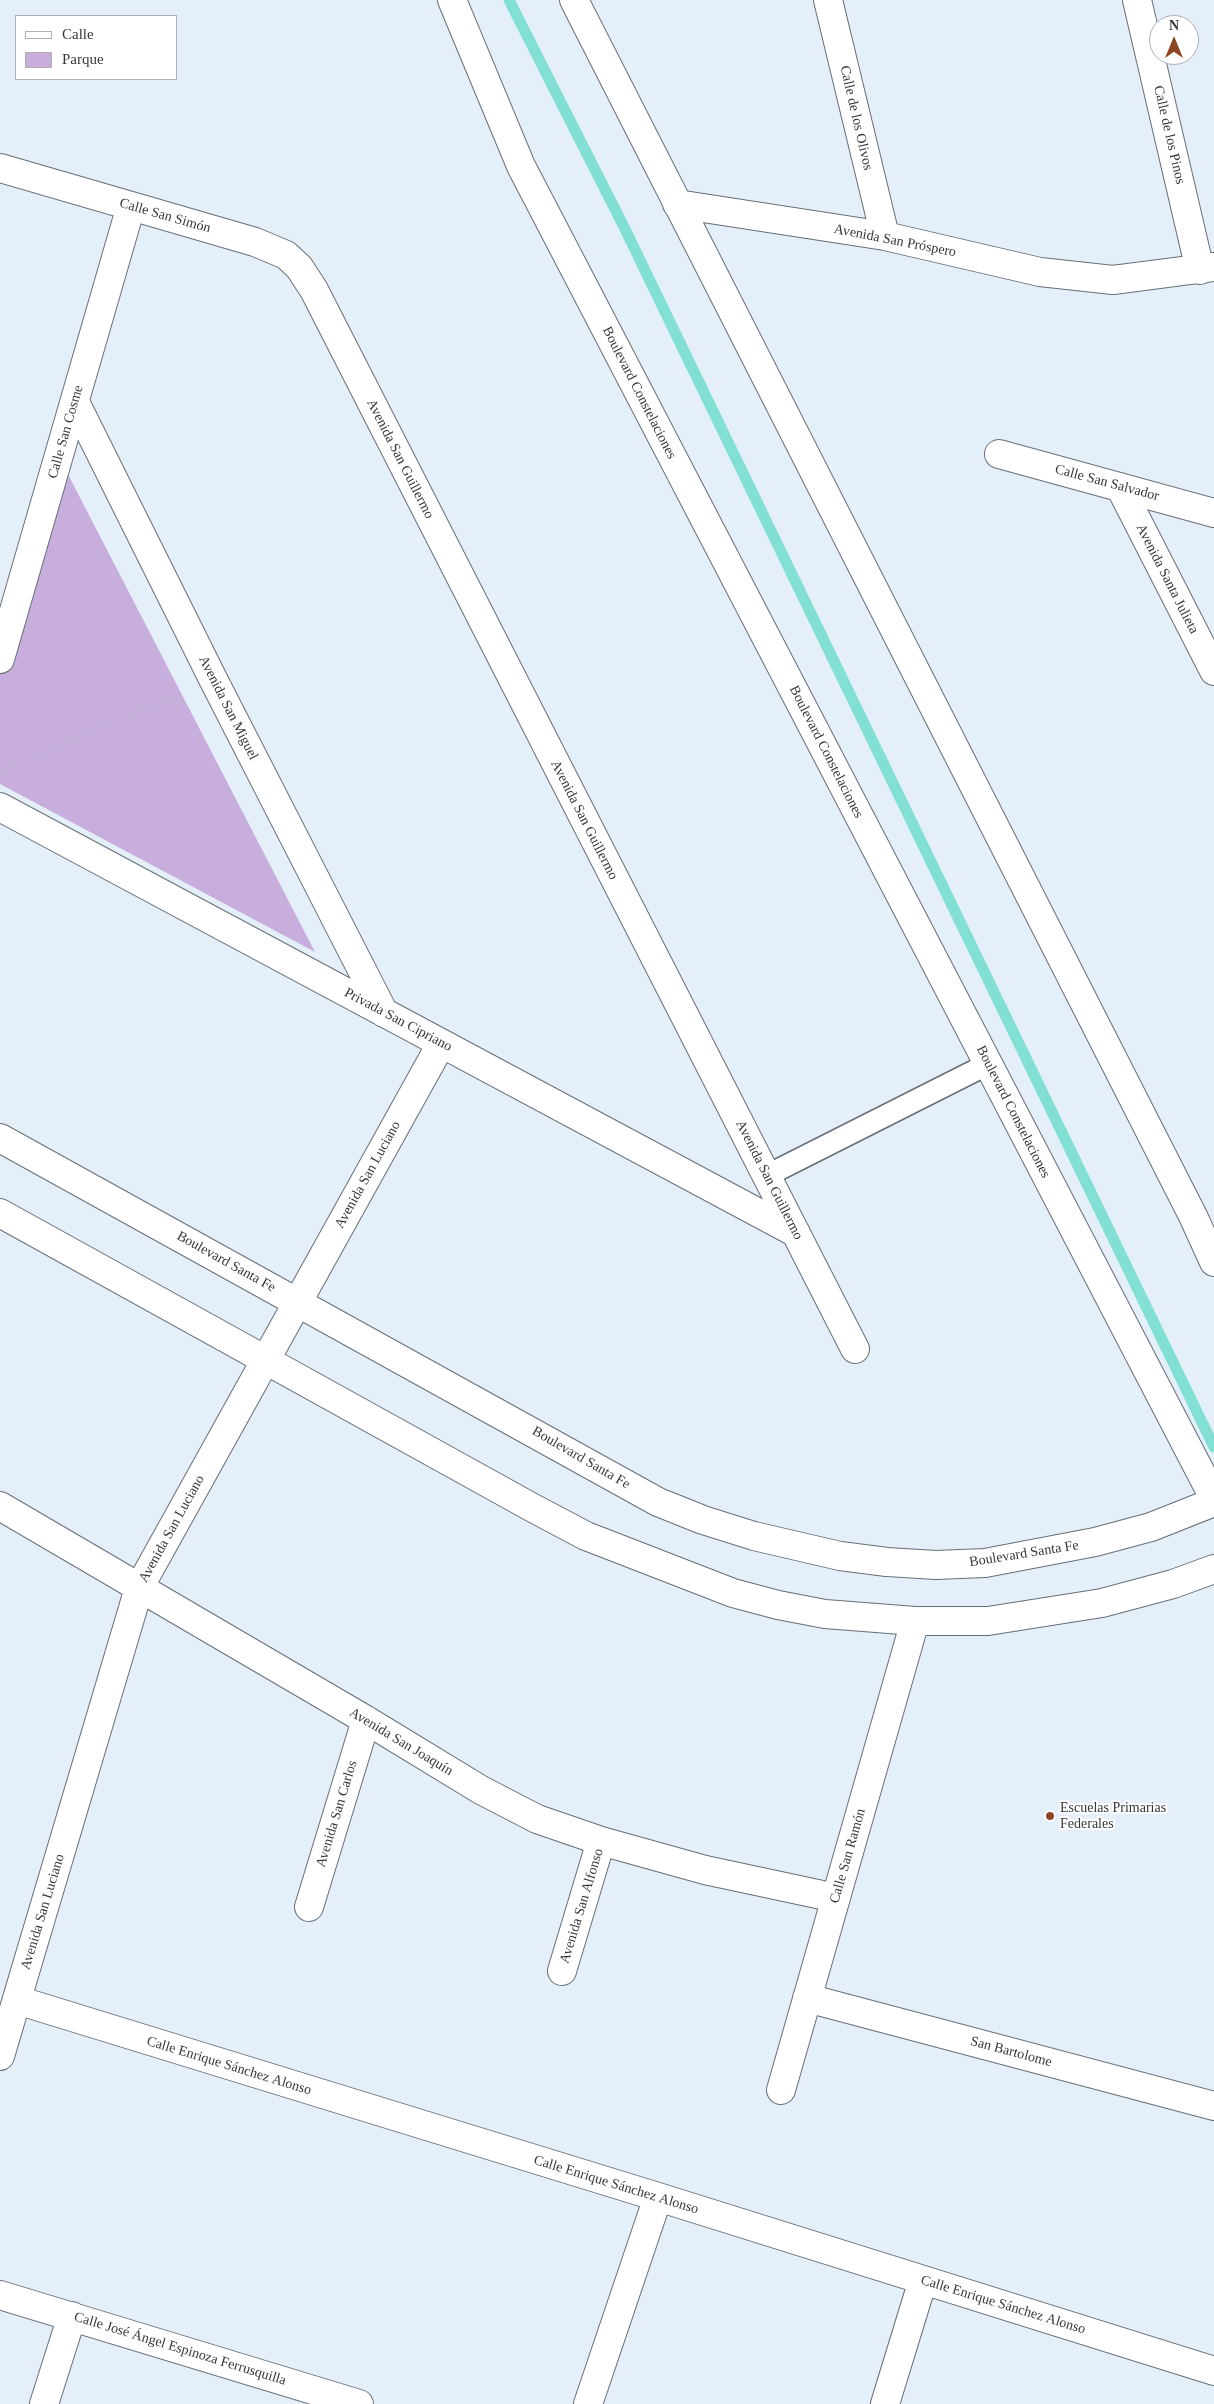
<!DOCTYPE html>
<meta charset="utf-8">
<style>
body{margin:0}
#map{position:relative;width:1214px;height:2404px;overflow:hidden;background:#e5eff9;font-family:"Times New Roman",serif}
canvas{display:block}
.legend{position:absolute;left:15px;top:15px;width:162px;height:65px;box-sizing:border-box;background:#fff;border:1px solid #aeafb1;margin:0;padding:6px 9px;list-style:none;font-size:15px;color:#34383c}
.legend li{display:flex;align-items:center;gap:10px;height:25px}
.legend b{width:25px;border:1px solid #aeafb1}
.north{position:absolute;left:1149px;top:15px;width:50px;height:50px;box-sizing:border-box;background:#fff;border:1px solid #aeafb1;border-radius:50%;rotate:0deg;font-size:14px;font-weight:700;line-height:20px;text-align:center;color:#34383c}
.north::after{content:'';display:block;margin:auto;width:18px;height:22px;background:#8d4524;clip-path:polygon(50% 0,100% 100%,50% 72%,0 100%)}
</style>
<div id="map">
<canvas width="1214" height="2404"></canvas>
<ul class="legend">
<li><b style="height:6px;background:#fff"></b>Calle</li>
<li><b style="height:14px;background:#c8aedc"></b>Parque</li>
</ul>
<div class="north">N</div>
</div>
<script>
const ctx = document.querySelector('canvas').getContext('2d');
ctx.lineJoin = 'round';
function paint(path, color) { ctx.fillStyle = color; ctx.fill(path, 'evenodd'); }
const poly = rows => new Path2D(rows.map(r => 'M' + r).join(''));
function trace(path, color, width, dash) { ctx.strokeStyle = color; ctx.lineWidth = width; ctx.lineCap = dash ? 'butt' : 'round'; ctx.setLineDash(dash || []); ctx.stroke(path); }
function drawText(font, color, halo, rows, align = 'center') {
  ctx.font = font + ' "Times New Roman",serif'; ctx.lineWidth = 4; ctx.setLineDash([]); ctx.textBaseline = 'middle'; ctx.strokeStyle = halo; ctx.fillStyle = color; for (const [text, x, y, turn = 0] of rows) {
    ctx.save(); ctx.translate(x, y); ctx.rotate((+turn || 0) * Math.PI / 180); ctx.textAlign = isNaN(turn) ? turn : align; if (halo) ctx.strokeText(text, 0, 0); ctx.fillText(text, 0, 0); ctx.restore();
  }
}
paint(poly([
 [59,457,315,952,0,784,0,653]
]), '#c8aedc');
trace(poly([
 [509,0,624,227,1214,1447]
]), '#81e0d3', 11);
const service = poly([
 [766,1176,988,1064]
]);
const minor = poly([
 [452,0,521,166,1214,1498],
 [574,0,1193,1216,1214,1262],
 [828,0,885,236],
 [1137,0,1200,270],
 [0,168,255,242,286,255,299,267,314,290,855,1349],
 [677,204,885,236,1040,272,1113,280,1214,267],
 [75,402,213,679,384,1013],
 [999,454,1214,513],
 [1120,487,1214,671],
 [0,659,131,206],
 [0,807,796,1233],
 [0,1506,366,1720,481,1790,537,1819,601,1841,705,1870,836,1898],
 [309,1907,366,1720],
 [562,1971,601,1841],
 [807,1998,1214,2106],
 [17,2000,658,2197,1214,2371],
 [0,2056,139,1588,441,1044],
 [781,2090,915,1621],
 [0,2295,359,2404],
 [44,2404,72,2316],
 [588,2404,658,2197],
 [885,2404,923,2280]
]);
const tertiary = poly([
 [0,1138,658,1502,703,1520,754,1536,840,1556,887,1562,936,1565,985,1563,1095,1542,1151,1527,1214,1502],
 [0,1213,533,1508,586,1536,733,1593,778,1605,825,1614,915,1621,988,1621,1102,1603,1173,1584,1214,1569]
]);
trace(service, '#666f77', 24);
trace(minor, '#666f77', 30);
trace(tertiary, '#666f77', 30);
trace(poly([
 [0,771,181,693]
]), '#aeb6be', 3, [1, 4]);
trace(service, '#fff', 21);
trace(minor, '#fff', 28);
trace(tertiary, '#fff', 28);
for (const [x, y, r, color] of [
 [1050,1816,5,"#8d4524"]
]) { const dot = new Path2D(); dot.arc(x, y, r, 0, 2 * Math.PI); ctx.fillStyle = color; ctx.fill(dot); trace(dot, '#fff', 2); }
drawText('14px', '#34383c', '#fff', [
 ["Calle de los Olivos",856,118,77],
 ["Calle de los Pinos",1169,135,77],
 ["Calle San Simón",165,216,16],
 ["Avenida San Próspero",895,241,11],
 ["Boulevard Constelaciones",639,393,63],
 ["Calle San Cosme",66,432,-74],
 ["Avenida San Guillermo",400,459,63],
 ["Calle San Salvador",1107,483,15],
 ["Avenida Santa Julieta",1167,579,63],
 ["Avenida San Miguel",228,708,63],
 ["Boulevard Constelaciones",826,752,63],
 ["Avenida San Guillermo",584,820,63],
 ["Privada San Cipriano",398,1020,28],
 ["Boulevard Constelaciones",1013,1112,63],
 ["Avenida San Luciano",368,1175,-61],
 ["Avenida San Guillermo",769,1180,63],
 ["Boulevard Santa Fe",226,1262,29],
 ["Boulevard Santa Fe",581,1458,30],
 ["Avenida San Luciano",172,1529,-61],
 ["Boulevard Santa Fe",1024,1554,-9],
 ["Avenida San Joaquín",401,1742,31],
 ["Avenida San Carlos",337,1814,-73],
 ["Calle San Ramón",848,1856,-74],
 ["Avenida San Alfonso",582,1906,-73],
 ["Avenida San Luciano",43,1912,-73],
 ["San Bartolome",1011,2052,15],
 ["Calle Enrique Sánchez Alonso",229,2066,17],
 ["Calle Enrique Sánchez Alonso",616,2185,17],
 ["Calle Enrique Sánchez Alonso",1003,2305,17],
 ["Calle José Ángel Espinoza Ferrusquilla",180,2349,17]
]);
drawText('14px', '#34383c', '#fff', [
 ["Escuelas Primarias",1060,1808],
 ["Federales",1060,1824]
], 'left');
</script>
